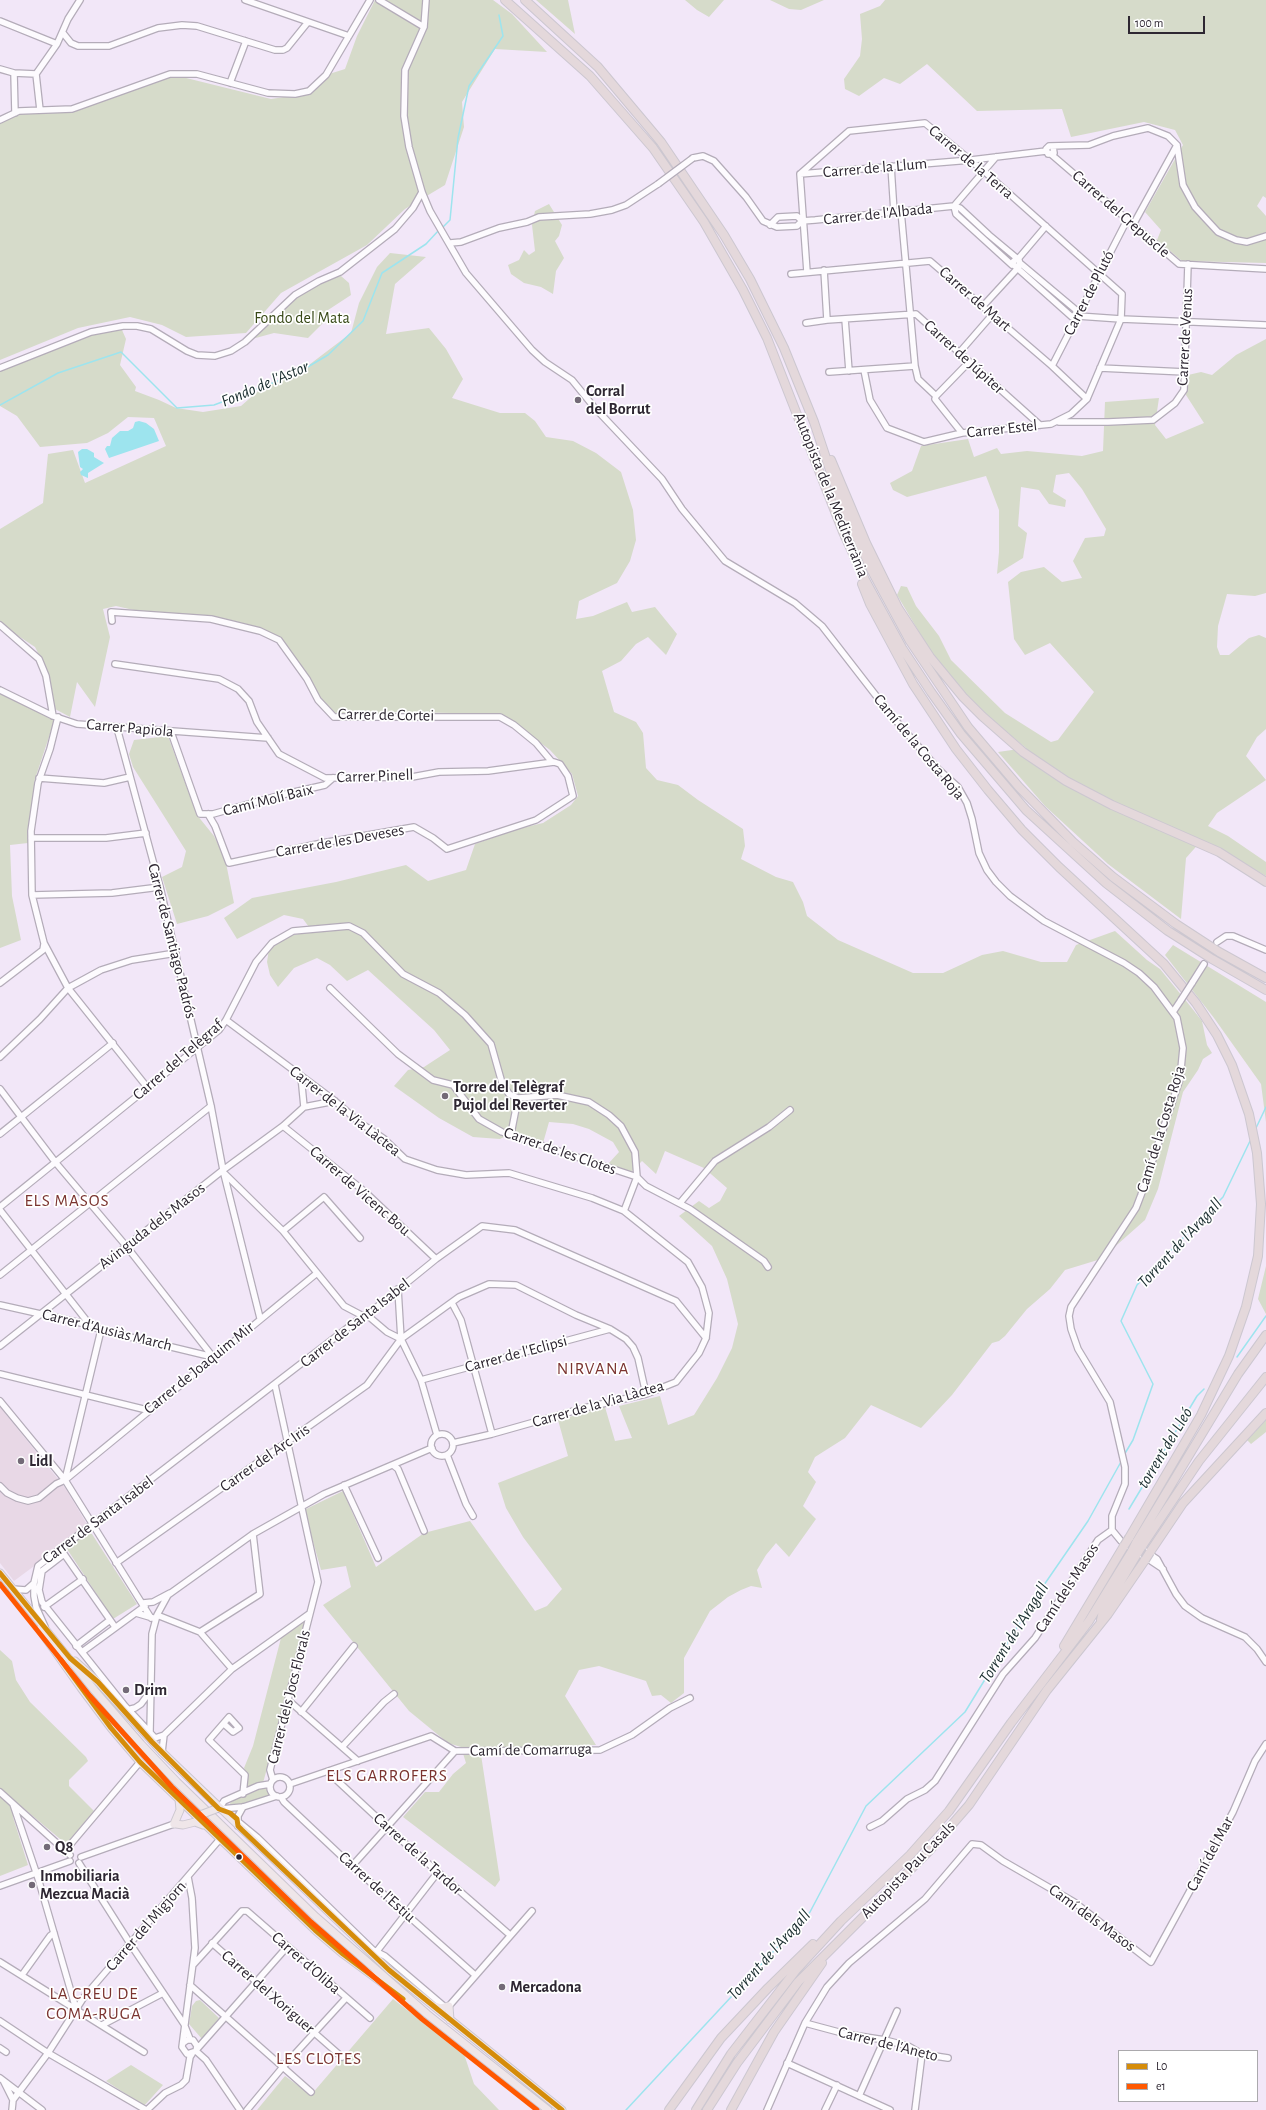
<!DOCTYPE html>
<meta charset="utf-8">
<style>
body{margin:0}
#map{position:relative;width:1266px;height:2110px;overflow:hidden;background:#f2e7f8;font-family:"Alegreya Sans",sans-serif}
canvas{display:block}
.legend{position:absolute;left:1118px;top:2050px;width:140px;height:52px;box-sizing:border-box;background:#fff;border:1px solid #aba9ad;margin:0;padding:5px 7px;list-style:none;font-size:12px;color:#2e2732}
.legend li{display:flex;align-items:center;gap:8px;height:20px}
.legend b{width:20px;border:1px solid #aba9ad}
.scale{position:absolute;left:1128px;top:16px;width:77px;height:18px;box-sizing:border-box;border:2px solid #2e2732;border-top:0;padding-left:5px;font-size:12px;line-height:14px;white-space:nowrap;color:#2e2732;-webkit-text-stroke:3px #fff;paint-order:stroke}
</style>
<div id="map">
<canvas width="1266" height="2110"></canvas>
<ul class="legend">
<li><b style="height:5px;background:#d58c0a"></b>L0</li>
<li><b style="height:5px;background:#ff5800"></b>e1</li>
</ul>
<div class="scale">100 m</div>
</div>
<script>
const ctx = document.querySelector('canvas').getContext('2d');
ctx.lineJoin = 'round';
function paint(path, color) { ctx.fillStyle = color; ctx.fill(path, 'evenodd'); }
const poly = rows => new Path2D(rows.map(r => 'M' + r).join(''));
function trace(path, color, width, dash) { ctx.strokeStyle = color; ctx.lineWidth = width; ctx.lineCap = dash ? 'butt' : 'round'; ctx.setLineDash(dash || []); ctx.stroke(path); }
function drawText(font, color, halo, rows, align = 'center') {
  ctx.font = font + ' "Alegreya Sans",sans-serif'; ctx.lineWidth = 3.5; ctx.setLineDash([]); ctx.textBaseline = 'middle'; ctx.strokeStyle = halo; ctx.fillStyle = color; for (const [text, x, y, turn = 0] of rows) {
    ctx.save(); ctx.translate(x, y); ctx.rotate((+turn || 0) * Math.PI / 180); ctx.textAlign = isNaN(turn) ? turn : align; if (halo) ctx.strokeText(text, 0, 0); ctx.fillText(text, 0, 0); ctx.restore();
  }
}
paint(poly([
 [0,1407,66,1489,88,1526,14,1581,0,1563]
]), '#e8d8e6');
paint(poly([
 [375,0,493,0,512,14,547,52,495,49,462,102,464,127,445,185,405,209,367,245,281,293,246,333,186,337,162,325,130,317,78,328,0,360,0,123,19,111,75,111,170,74,271,99,311,93,326,75,345,69,357,36],
 [536,0,568,0,575,34],
 [685,0,724,0,709,17,697,10],
 [770,0,824,0,801,10,789,9],
 [885,0,1266,0,1266,198,1263,196,1257,206,1266,216,1266,263,1182,261,1157,240,1161,230,1145,212,1183,145,1175,130,1144,122,1071,137,1062,109,977,111,927,64,900,84,884,78,859,96,845,89,844,79,860,56,862,39,860,14,880,6],
 [549,204,562,225,559,236,555,241,564,258,556,271,553,294,541,287,524,283,511,274,508,265,519,260,524,250,529,255,535,251,532,225,535,211],
 [390,253,426,257,395,284,386,334,429,328,446,349,463,379,452,398,500,413,525,413,535,421,546,437,573,441,596,453,621,472,633,510,636,540,630,561,617,583,579,601,576,619,593,616,627,602,632,612,655,607,677,634,666,655,648,637,636,644,621,661,602,671,614,712,636,722,643,733,646,768,657,780,678,785,698,800,743,829,745,846,741,859,776,877,793,882,803,902,807,916,838,940,913,973,943,973,982,955,1003,951,1041,962,1067,962,1076,945,1115,931,1147,960,1160,969,1187,1002,1202,1021,1207,1045,1212,1053,1203,1059,1198,1070,1183,1092,1158,1189,1145,1220,1101,1259,1065,1270,1050,1289,1027,1309,1005,1336,999,1341,992,1343,952,1395,921,1428,871,1405,845,1438,815,1457,808,1472,816,1482,803,1506,816,1519,789,1557,776,1543,766,1555,757,1570,762,1588,751,1586,741,1590,728,1597,710,1611,684,1658,684,1693,671,1703,661,1695,652,1696,646,1681,599,1666,579,1670,565,1696,596,1745,480,1748,500,1880,495,1887,403,1817,425,1792,439,1792,453,1774,466,1763,461,1747,448,1743,409,1711,323,1605,351,1587,346,1566,321,1570,304,1510,343,1491,376,1567,424,1533,470,1521,535,1611,547,1606,562,1589,523,1537,506,1508,498,1483,568,1456,558,1420,605,1407,615,1441,632,1438,619,1406,660,1396,668,1425,694,1415,717,1378,732,1348,738,1324,727,1279,712,1246,679,1216,699,1201,709,1208,720,1201,727,1188,704,1168,665,1151,656,1174,642,1161,631,1172,608,1164,619,1152,613,1142,589,1129,573,1124,549,1122,543,1143,514,1132,500,1139,473,1137,439,1118,394,1086,408,1070,424,1067,450,1050,434,1030,368,970,347,981,330,965,317,958,294,968,278,987,270,975,267,962,269,949,290,936,312,931,303,919,284,915,237,939,224,918,252,898,336,882,406,865,428,881,466,870,475,844,517,829,543,823,571,805,578,796,572,774,550,750,502,714,400,712,335,715,319,698,281,638,258,627,222,618,138,611,116,606,103,609,110,637,95,707,77,682,70,717,55,709,49,675,35,647,0,624,0,529,43,503,48,454,73,450,85,483,166,446,154,418,128,417,108,433,87,443,40,447,17,416,0,406,0,371,95,333,122,330,126,339,120,365,136,387,135,391,159,400,176,408,203,412,241,406,265,385,297,374,351,333,359,303,377,267],
 [341,276,349,283,351,295,325,312,324,322,308,338,274,333,252,339,265,323,311,287,325,280],
 [1266,339,1266,593,1255,596,1227,594,1218,626,1217,647,1220,655,1229,655,1249,638,1259,635,1266,638,1266,729,1257,737,1246,756,1266,780,1217,813,1208,826,1228,836,1266,862,1266,876,1202,840,1186,858,1181,919,1108,864,1045,806,998,752,1026,748,982,712,951,679,928,647,897,595,901,586,907,587,916,606,939,636,951,660,1005,713,1051,742,1058,740,1094,692,1050,643,1025,655,1014,639,1008,582,1021,572,1044,567,1062,582,1082,578,1073,561,1085,538,1104,536,1106,529,1082,489,1069,473,1056,475,1053,492,1066,500,1065,507,1049,504,1039,490,1021,487,1018,526,1027,533,1023,558,997,574,999,552,999,510,986,476,907,497,893,490,890,483,912,471,921,446,968,439,974,457,997,448,1001,454,1027,451,1082,456,1103,451,1105,402,1159,398,1155,425,1166,439,1204,423,1186,395,1188,375,1201,372,1212,375,1236,355],
 [0,694,55,719,35,779,28,843,10,845,12,896,21,940,0,948],
 [168,736,197,815,214,836,225,858,234,903,208,916,177,924,162,877,182,867,186,851,133,767,129,754,134,740],
 [1173,945,1266,1002,1266,1122,1261,1084,1214,1018,1165,955],
 [1266,1266,1266,1314,1258,1299],
 [1266,1420,1266,1432,1251,1444,1247,1440],
 [87,1532,92,1534,137,1604,113,1619,67,1549],
 [308,1619,263,1783,246,1789,248,1776,244,1768,253,1746,281,1638],
 [0,1650,12,1661,16,1680,30,1702,86,1757,88,1761,69,1780,69,1786,94,1811,66,1844,22,1807,13,1817,28,1865,0,1876],
 [263,1788,266,1788,269,1794,267,1798,231,1806,230,1803,236,1799],
 [393,1999,464,2054,474,2084,499,2110,257,2110,285,2076,311,2095],
 [200,2000,219,2018,202,2039,189,2024,192,2006,196,2001],
 [131,2065,163,2085,144,2106,106,2081]
]), '#d6dbca');
paint(poly([
 [139,421,146,423,154,429,159,441,109,458,105,449,107,446,110,446,112,438,120,431,128,431,133,428,135,422],
 [82,449,87,449,94,453,94,457,104,463,88,473,88,478,81,475,80,472,83,469,80,467,78,452]
]), '#9de4ee');
trace(poly([
 [442,228,450,220,458,138,469,86,503,36,499,15],
 [0,405,58,373,121,352,177,408,214,405,294,375,328,355,363,321,382,273,426,244,439,230],
 [1256,1128,1266,1107],
 [1237,1357,1266,1316],
 [1124,1455,1133,1440,1153,1384,1121,1321,1137,1285,1223,1197,1251,1139],
 [1129,1509,1197,1396,1204,1389],
 [626,2110,810,1912,866,1806,965,1712,1035,1598,1088,1521,1122,1460]
]), '#9de4ee', 1.5);
const minor = poly([
 [245,0,349,36],
 [379,0,424,27],
 [426,0,424,27,405,70,404,116,409,147,422,192,430,211,466,273,532,350,545,362,572,380,594,407,662,479,682,509,725,561,795,603,822,626,891,715,938,769,958,787,967,803,972,819,979,853,987,870,996,882,1010,896,1044,921,1124,963,1139,973,1154,987,1177,1018,1183,1048,1180,1079,1141,1195,1136,1208,1071,1307,1069,1316,1071,1329,1078,1349,1110,1402,1125,1467,1125,1484,1112,1516,1112,1530,1121,1541,1163,1569],
 [0,21,57,44],
 [63,33,71,43,78,46,109,46,158,28,182,25,197,26,275,50,283,50,287,48,308,22],
 [0,69,14,73,36,74],
 [14,73,15,113],
 [230,83,246,41],
 [40,110,36,74,57,44,68,19,80,0],
 [0,120,19,111,72,109,170,74,197,74,268,93,295,94,309,91,326,75,370,0],
 [1053,147,1054,153,1048,154,1046,149,1049,146,1089,145,1113,136,1148,128,1168,136,1177,145,1183,185,1195,207,1205,218,1218,232,1236,240,1247,242,1266,236],
 [1052,155,1179,264,1266,269],
 [693,158,703,156,714,161,746,197,763,221,777,227,797,226,802,221,815,220,954,206,996,157],
 [891,166,894,212],
 [800,174,971,160,1046,151],
 [901,211,915,366],
 [770,225,778,217,797,216,802,221],
 [1133,225,1177,145],
 [450,243,461,242,499,228,527,222,539,217,590,214,612,210,626,205,658,184],
 [1018,259,1046,226],
 [1020,263,1076,310,1076,314],
 [1012,265,956,214,954,206,960,208,989,235,1019,260,1020,265,1016,267,1012,263,1016,259],
 [1016,267,1072,317,1076,314,1078,316,1121,319,1266,325],
 [824,270,827,320],
 [807,272,800,174,849,131,925,123,986,173,1122,294,1121,319,1087,399,1071,414,1051,424,962,433,924,442,887,428,870,400,864,370],
 [791,274,930,261,1052,366,1087,399],
 [983,306,1017,269],
 [845,319,849,371],
 [806,323,827,320,916,314,1040,425],
 [959,353,992,315],
 [1052,366,1127,220],
 [0,368,91,332,123,326,137,326,151,329,187,351,197,355,215,356,231,351,245,342,295,295,319,281,340,272,395,229,413,208,422,192],
 [1100,368,1185,372],
 [829,372,915,366,918,379,936,396,935,399,962,433],
 [936,396,969,362],
 [1059,422,1108,422,1153,420,1175,403,1184,390,1188,264],
 [112,621,111,612,211,619,260,631,279,640,307,679,318,700,334,717,500,717,514,725,536,743,552,762],
 [0,625,39,659,46,676,53,716],
 [115,664,219,679,238,689,249,701,257,722,279,754,325,778,412,777,439,772,488,771,554,762,560,764,568,776,573,796,536,820,447,849,433,838,414,827,322,843,229,863,215,826,208,814],
 [0,690,53,716,77,724,268,738],
 [58,717,50,749,38,783,31,831,32,895,44,943,68,988,147,1087],
 [117,728,160,887,211,1106,223,1170,260,1318],
 [171,732,200,814,213,814,277,796,325,785,333,778],
 [39,778,104,783,130,777],
 [31,838,106,838,146,833],
 [32,895,112,893,160,887],
 [1217,942,1226,936,1233,936,1266,950],
 [0,983,43,950,44,944],
 [1192,983,1204,964],
 [330,988,398,1054,433,1080,453,1085,479,1119,502,1132,637,1177,646,1186,690,1209,764,1261,768,1267],
 [1173,1012,1181,1000],
 [226,1020,335,1101,359,1122,383,1138,405,1159,437,1170,466,1175,509,1173,592,1198,624,1211,688,1262,702,1287,709,1313,706,1338,699,1353,676,1382,646,1394,584,1408,492,1434,453,1443],
 [0,1057,40,1019,68,988,101,970,132,960,176,953],
 [301,1076,304,1107],
 [0,1089,56,1163,127,1247,213,1357],
 [283,1126,364,1191,436,1259],
 [0,1134,113,1043],
 [511,1134,518,1098],
 [225,1174,283,1231,344,1306,363,1316],
 [680,1203,715,1161,769,1127,790,1110],
 [0,1207,219,1030,226,1020,256,962,272,943,293,931,349,926,363,933,403,974,439,993,465,1015,491,1044,502,1083,509,1094,518,1098,557,1095,589,1102,609,1115,621,1126,635,1152,637,1177,624,1211],
 [0,1210,90,1325],
 [283,1231,324,1197,360,1238],
 [0,1275,211,1106],
 [398,1289,401,1339,421,1380,437,1435],
 [452,1303,461,1320,492,1434],
 [0,1305,90,1325,101,1330,213,1357],
 [367,1315,387,1332,401,1339],
 [0,1346,223,1170,283,1126,304,1107,335,1101],
 [0,1374,147,1410],
 [421,1380,610,1329],
 [0,1401,65,1480,151,1618],
 '431 1445a11 11 0 1 1 22 0a11 11 0 1 1-22 0Z',
 [447,1455,466,1504,473,1516],
 [393,1465,398,1469,424,1531],
 [65,1480,101,1330],
 [344,1485,378,1558],
 [0,1486,7,1493,17,1498,28,1501,39,1498,56,1484,65,1480,317,1273],
 [1139,1547,1157,1559,1176,1594,1185,1606,1202,1618,1245,1637,1257,1649,1266,1662],
 [62,1551,115,1627],
 [64,1554,42,1571,39,1590,42,1602,125,1706,155,1738],
 [116,1563,367,1385,401,1339,459,1297,489,1284,516,1285,576,1315,610,1329,626,1339,633,1347,638,1358,646,1394],
 [12,1589,26,1590,34,1583],
 [143,1603,153,1602,170,1593],
 [44,1607,83,1579],
 [136,1613,153,1618],
 [157,1615,200,1632,232,1669],
 [45,1627,36,1607,34,1596,34,1583,38,1566,363,1316,367,1315,436,1259,482,1226,515,1230,676,1301,706,1338],
 [200,1632,260,1594,253,1534],
 [76,1646,110,1620],
 [82,1652,145,1606],
 [288,1700,358,1761],
 [127,1710,135,1708,141,1704,149,1693],
 [301,1712,354,1646],
 [224,1724,233,1732,239,1728,229,1717,209,1740,245,1775,243,1794],
 [150,1732,152,1634,157,1615,168,1595,253,1534,324,1494,432,1448],
 [155,1738,164,1735,232,1669,309,1614],
 [342,1747,384,1702,394,1694],
 [455,1751,600,1750,632,1735,670,1708,690,1698],
 [162,1752,164,1735],
 [328,1772,399,1838,510,1935],
 '270 1787a10 10 0 1 1 20 0a10 10 0 1 1-20 0Z',
 [273,1780,270,1770,318,1582,275,1385],
 [290,1784,431,1736,455,1751],
 [0,1792,70,1855],
 [281,1797,284,1802,352,1866,475,1975],
 [13,1804,38,1878,76,2009],
 [219,1809,224,1801,258,1786,270,1784],
 [220,1809,243,1807,277,1796],
 [240,1823,257,1837,373,1950,385,1956,445,2007],
 [238,1826,238,1816,243,1807],
 [870,1827,882,1821,907,1799,925,1790,935,1781,1003,1674,1035,1638,1098,1540,1112,1530],
 [64,1852,140,1762],
 [81,1857,174,1824],
 [79,1863,131,1945,184,2024,190,2039],
 [352,1866,455,1751],
 [0,1886,70,1861],
 [212,1943,342,2057],
 [377,1951,438,1872],
 [0,1962,144,2052],
 [193,1965,242,1911,247,1911,370,2018],
 [22,1975,50,1936,54,1933],
 [190,1985,311,2092],
 [449,2006,532,1911],
 [0,2021,48,2053,146,2110],
 [805,2023,846,2034,885,2040,908,2046,922,2054,948,2058],
 [102,2025,163,1993],
 [183,2043,187,2040,193,2040,197,2046,196,2051,187,2054,182,2047,195,1948,192,1898,188,1877],
 [0,2048,6,2052],
 [197,2049,287,1947],
 [196,2051,206,2060,240,2110],
 [787,2063,890,2110],
 [0,2078,42,2110],
 [4,2082,13,2100],
 [859,2096,897,2011],
 [12,2110,13,2100,48,2053,84,1997,220,1839],
 [147,2110,165,2093,181,2085,186,2080,190,2057,192,2054],
 [247,2110,282,2068,346,1998],
 [767,2110,805,2023,827,1987,849,1963,925,1899,972,1844,981,1845,1003,1861,1074,1902,1151,1962,1233,1812,1255,1761,1266,1744],
 [825,2110,837,2085],
 [915,2110,922,2054]
]);
const major = poly([
 [0,1573,95,1691,141,1744,177,1782,316,1917,427,2014,548,2110],
 [41,1628,42,1633,81,1688,111,1728,140,1762,315,1930,343,1954,408,2002],
 [75,1661,98,1682,162,1752,389,1970,562,2110],
 [174,1824,180,1810,179,1799],
 [176,1824,183,1825,195,1822,203,1825],
 [435,2006,441,2008,449,2006,450,2020]
]);
const highway = poly([
 [505,0,590,76,653,148,704,222,743,290,767,338,843,532,865,580,902,648,931,692,961,734,1026,810,1106,883,1168,931,1212,959,1266,990],
 [525,0,598,67,661,142,724,235,750,279,784,348,814,422,839,497,871,569,910,641,968,727,1019,787,1073,842,1113,877,1176,924,1219,952,1266,978],
 [831,460,866,543,898,608,930,657,963,697,982,716,1023,752,1066,781,1112,805,1219,852,1266,882],
 [862,584,870,604,913,684,956,749,988,790,1022,830,1059,867,1164,964,1196,1003,1217,1035,1232,1065,1249,1114,1257,1153,1261,1204,1258,1256,1246,1307,1229,1356,1201,1415,1129,1538],
 [1136,1543,1238,1374,1266,1335],
 [1142,1546,1199,1461,1266,1377],
 [1150,1552,1183,1503,1266,1413],
 [1101,1620,1103,1611,1137,1554],
 [1064,1646,1124,1546],
 [669,2110,721,2038,768,1988,813,1944],
 [696,2110,731,2054,796,1970,841,1921,910,1855,949,1811,1011,1723,1089,1621,1132,1551],
 [707,2110,737,2063,798,1982,929,1851,969,1805,1047,1690,1108,1614,1145,1560],
 [731,2110,774,2032,822,1963]
]);
trace(minor, '#b4acb9', 8);
trace(major, '#ccc7d0', 9);
trace(highway, '#ccc7d0', 10);
trace(minor, '#fdfbfe', 5.5);
trace(major, '#efe6e9', 7);
trace(highway, '#e4d8db', 8);
const minorBridge = poly([
 [658,184,693,158],
 [1181,1000,1192,983]
]);
const majorBridge = poly([
 [200,1815,216,1809]
]);
const highwayBridge = poly([
 [1124,1546,1129,1538],
 [1132,1551,1136,1543],
 [1137,1554,1142,1546],
 [1145,1560,1150,1552]
]);
trace(minorBridge, '#b4acb9', 8, []);
trace(majorBridge, '#ccc7d0', 9, []);
trace(highwayBridge, '#ccc7d0', 10, []);
trace(minorBridge, '#fdfbfe', 5.5);
trace(majorBridge, '#efe6e9', 7);
trace(highwayBridge, '#e4d8db', 8);
trace(poly([
 [0,1573,70,1658,98,1682,152,1742,219,1809,230,1813,237,1819,238,1826,242,1830,389,1970,562,2110],
 [61,1660,111,1728,140,1762,315,1930,343,1954,403,1999]
]), '#d58c0a', 5);
trace(poly([
 [0,1584,90,1696,172,1787,311,1922,422,2019,537,2110]
]), '#ff5800', 5);
for (const [x, y, r, color] of [
 [578,400,4,"#736a77"],
 [445,1096,4,"#736a77"],
 [21,1461,4,"#736a77"],
 [126,1690,4,"#736a77"],
 [47,1847,4,"#736a77"],
 [239,1857,3.5,"#2e2732"],
 [32,1885,4,"#736a77"],
 [502,1987,4,"#736a77"]
]) { const dot = new Path2D(); dot.arc(x, y, r, 0, 2 * Math.PI); ctx.fillStyle = color; ctx.fill(dot); trace(dot, '#fff', 1.5); }
drawText('16px', '#2e2732', '#fff', [
 ["Carrer de la Terra",971,162,40],
 ["Carrer de la Llum",875,168,-5],
 ["Carrer de l'Albada",878,214,-6],
 ["Carrer del Crepuscle",1121,214,41],
 ["Carrer de Plutó",1089,293,-63],
 ["Carrer de Mart",975,299,41],
 ["Carrer de Venus",1185,337,-87],
 ["Carrer de Júpiter",964,357,42],
 ["Carrer Estel",1002,429,-6],
 ["Autopista de la Mediterrània",831,495,68],
 ["Carrer de Cortei",386,715,1],
 ["Carrer Papiola",130,728,5],
 ["Camí de la Costa Roja",919,747,50],
 ["Carrer Pinell",375,776,-2],
 ["Camí Molí Baix",268,800,-14],
 ["Carrer de les Deveses",340,841,-10],
 ["Carrer de Santiago Padrós",172,941,76],
 ["Carrer del Telègraf",178,1060,-41],
 ["Carrer de la Via Làctea",345,1111,38],
 ["Camí de la Costa Roja",1161,1129,-73],
 ["Carrer de les Clotes",560,1151,19],
 ["Carrer de Vicenc Bou",360,1191,41],
 ["Avinguda dels Masos",152,1226,-38],
 ["Carrer de Santa Isabel",355,1323,-38],
 ["Carrer d'Ausiàs March",107,1330,14],
 ["Carrer de l'Eclipsi",516,1354,-15],
 ["Carrer de Joaquim Mir",199,1368,-39],
 ["Carrer de la Via Làctea",598,1404,-16],
 ["Carrer del Arc Iris",265,1458,-35],
 ["Carrer de Santa Isabel",98,1520,-37],
 ["Camí dels Masos",1067,1588,-57],
 ["Carrer dels Jocs Florals",289,1697,-76],
 ["Camí de Comarruga",531,1750,-1],
 ["Carrer de la Tardor",418,1854,42],
 ["Camí del Mar",1210,1854,-62],
 ["Autopista Pau Casals",908,1870,-46],
 ["Carrer de l'Estiu",377,1887,42],
 ["Camí dels Masos",1092,1918,36],
 ["Carrer del Migjorn",146,1926,-49],
 ["Carrer d'Oliba",306,1963,41],
 ["Carrer del Xoriguer",268,1992,41],
 ["Carrer de l'Aneto",888,2044,14]
]);
drawText('16px', '#374816', '#fff', [
 ["Fondo del Mata",302,318]
]);
drawText('bold 16px', '#2e2732', '#fff', [
 ["Corral",586,391],
 ["del Borrut",586,409],
 ["Torre del Telègraf",453,1087],
 ["Pujol del Reverter",453,1105],
 ["Lidl",29,1461],
 ["Drim",134,1690],
 ["Q8",55,1847],
 ["Inmobiliaria",40,1876],
 ["Mezcua Macià",40,1894],
 ["Mercadona",510,1987]
], 'left');
drawText('italic 17px', '#1a2d2f', '#fff', [
 ["Fondo de l'Astor",265,384,-23],
 ["Torrent de l'Aragall",1180,1243,-47],
 ["torrent del Lleó",1165,1448,-59],
 ["Torrent de l'Aragall",1014,1633,-58],
 ["Torrent de l'Aragall",769,1955,-48]
]);
ctx.letterSpacing = '1px';
drawText('17px', '#7b3430', '#fff', [
 ["ELS MASOS",67,1201],
 ["NIRVANA",593,1369],
 ["ELS GARROFERS",387,1776],
 ["LA CREU DE",94,1994],
 ["COMA-RUGA",94,2014],
 ["LES CLOTES",319,2059]
]);
ctx.letterSpacing = '0px';
</script>
